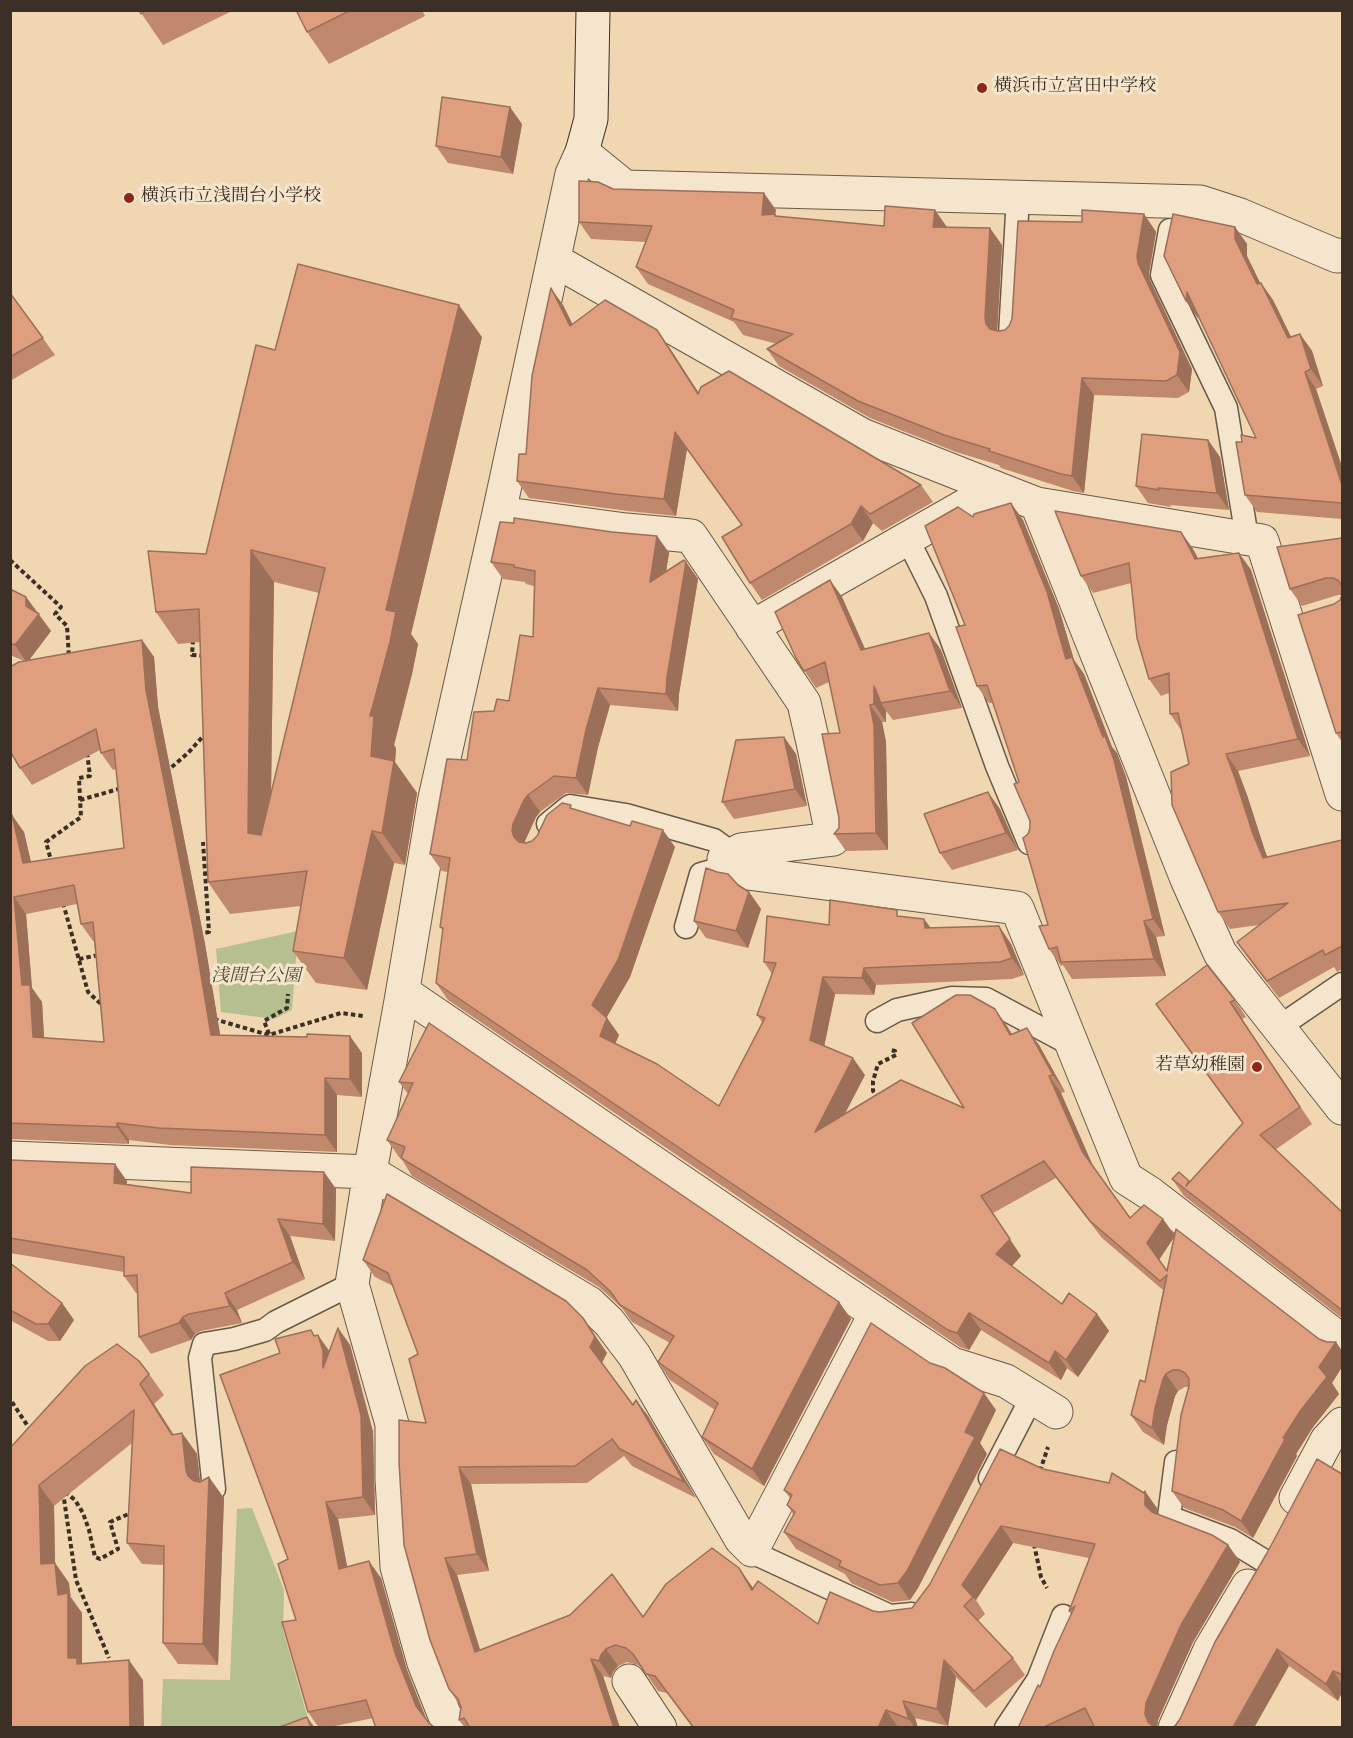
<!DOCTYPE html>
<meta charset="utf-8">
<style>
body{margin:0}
#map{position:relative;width:1353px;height:1738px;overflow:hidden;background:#f0d7b1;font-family:Vollkorn,serif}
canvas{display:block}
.frame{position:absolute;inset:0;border:12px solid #3c2f25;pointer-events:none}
</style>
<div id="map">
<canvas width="1353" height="1738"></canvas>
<div class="frame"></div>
</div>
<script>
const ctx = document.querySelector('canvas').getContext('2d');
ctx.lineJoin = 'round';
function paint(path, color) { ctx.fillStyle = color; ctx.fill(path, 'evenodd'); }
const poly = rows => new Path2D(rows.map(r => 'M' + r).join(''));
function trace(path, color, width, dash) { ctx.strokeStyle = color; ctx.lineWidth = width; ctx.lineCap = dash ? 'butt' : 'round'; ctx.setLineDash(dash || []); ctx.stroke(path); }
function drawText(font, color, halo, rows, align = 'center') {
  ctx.font = font + ' Vollkorn,"Noto Serif JP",serif'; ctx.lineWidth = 6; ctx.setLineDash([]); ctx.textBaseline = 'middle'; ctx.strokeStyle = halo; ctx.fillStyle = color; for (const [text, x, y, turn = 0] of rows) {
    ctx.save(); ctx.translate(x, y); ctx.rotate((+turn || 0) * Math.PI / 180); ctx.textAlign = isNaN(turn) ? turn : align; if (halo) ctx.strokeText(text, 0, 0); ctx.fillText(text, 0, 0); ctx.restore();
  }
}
paint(poly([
 [298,931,292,1010,274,1019,221,1012,216,949],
 [252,1508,284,1590,283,1630,310,1726,306,1728,161,1728,163,1679,230,1680,237,1509]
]), '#b5bf8f');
const lane = poly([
 [1170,230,1162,275,1226,408,1247,538],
 [1010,335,1018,197],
 [907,538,936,596,997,766,1029,843],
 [548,824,570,806,626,815,714,840,733,854],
 [686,927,701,874,729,866],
 [877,1021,897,1010,952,998,986,999,1072,1045],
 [1279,1027,1342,984],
 [1176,1462,1169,1517,1230,1540,1263,1560],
 [990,1478,1032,1397],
 [214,1489,200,1358,204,1344,234,1339,265,1330,276,1322,352,1284],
 [752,1550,756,1554,890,1616,912,1614],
 [1006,1728,1038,1680,1063,1616]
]);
const street = poly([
 [554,260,862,435,996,488,1037,504,1262,541,1342,794],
 [1037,504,1187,879,1220,953,1342,1108],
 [499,513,626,530,691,536,804,703,814,747,833,839,741,850,724,859,732,871,1017,908,1126,1178,1151,1194,1342,1341],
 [752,627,996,488],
 [403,992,820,1276,952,1364,1006,1381,1056,1412],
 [10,1158,370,1172,589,1303,609,1322,634,1355,741,1539,752,1550,876,1313],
 [1296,1498,1327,1440,1342,1424],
 [629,1681,660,1728],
 [455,1728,445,1716,424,1663,397,1567,392,1479,392,1424,352,1284,370,1172,401,1001,435,798,499,513,572,174,582,152,625,187,1200,202,1240,215,1337,256,1342,255],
 [1175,1728,1210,1650,1248,1586]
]);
const secondary = poly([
 [582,152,591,119,593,10]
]);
trace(lane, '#695948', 25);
trace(street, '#695948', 35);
trace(secondary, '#3c2f25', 35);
trace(poly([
 [10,560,61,607,55,614,67,626,69,658],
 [193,640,192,655,206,656],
 [166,772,188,753,206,733],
 [80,800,122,788],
 [52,864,46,842,81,817,79,778,90,776,87,752],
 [63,903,88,992,102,1005],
 [198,934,209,932,203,842],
 [79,959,99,955],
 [214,1021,217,1020,269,1035,341,1013,363,1016],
 [269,1034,264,1021,287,1008,288,994],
 [879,1098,873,1091,873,1081,878,1064,896,1055,895,1051,891,1050],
 [12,1402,31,1431],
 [1040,1471,1048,1447],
 [63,1492,76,1580,109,1658],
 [65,1492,75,1500,83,1513,89,1530,95,1557,100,1559,118,1549,110,1522,131,1513],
 [1034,1544,1041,1577,1047,1588]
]), '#3c2f25', 4, [4.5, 3]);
trace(lane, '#f5e5cc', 22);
trace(street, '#f5e5cc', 33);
trace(secondary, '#f5e5cc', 33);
paint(poly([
 [139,10,234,10,163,45],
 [296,10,422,10,425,16,329,64,307,32],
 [522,124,513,174,448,163,436,146],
 [613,189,776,210,775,214,777,217,884,226,947,227,947,228,1002,245,997,331,998,331,1005,330,1009,326,1082,222,1144,214,1156,232,1149,273,1150,280,1192,369,1189,392,1178,398,1094,395,1084,493,1073,491,1001,468,999,465,956,452,870,418,779,366,767,349,777,344,743,335,734,322,648,284,636,267,646,242,591,239,579,222],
 [1235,227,1247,244,1247,256,1260,283,1261,283,1273,300,1291,337,1300,334,1312,351,1323,386,1316,389,1342,467,1342,519,1257,512,1245,495,1242,442,1256,438,1198,315,1198,318,1186,301],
 [10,293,55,355,10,381],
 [563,305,572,324,669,347,699,393,921,485,933,502,882,531,873,523,863,541,762,600,750,583,742,525,687,449,676,516,628,511,529,498,517,481,526,454],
 [482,337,411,634,418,644,412,674,394,745,396,748,395,762,417,793,405,865,394,863,367,990,316,983,293,951,301,906,230,914,208,882,200,642,178,644,156,612,206,554,275,350],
 [274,582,319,593,271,795],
 [1208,440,1220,457,1229,510,1170,505,1171,507,1148,503,1136,486],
 [973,517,1023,520,1059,609,1074,660,1084,674,1112,747,1117,753,1126,777,1165,936,1156,937,1166,976,1072,979,1063,965,1061,966,1049,949,1048,925,1028,834,1030,828,1030,821,1019,782,993,703,989,703,977,686,965,625],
 [612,532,657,536,669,553,666,571,684,560,698,579,679,694,678,711,610,705,598,747,588,795,566,793,540,812,536,817,524,843,532,841,574,809,675,847,630,977,606,1017,619,1035,615,1044,719,1106,762,1022,757,1015,772,974,764,962,829,925,902,917,924,919,931,928,999,926,1011,944,1024,975,1012,979,876,985,874,995,835,994,824,1046,865,1075,845,1114,964,1108,995,1009,1012,1034,1039,1045,1065,1092,1061,1093,1093,1167,1130,1218,1163,1219,1175,1236,1319,1339,1327,1342,1336,1342,1342,1351,1342,1367,1332,1383,1339,1394,1313,1427,1296,1454,1297,1456,1253,1538,1235,1527,1184,1508,1172,1491,1189,1387,1185,1387,1178,1391,1175,1396,1167,1425,1164,1445,1143,1432,1131,1415,1145,1382,1163,1290,1102,1238,1056,1178,993,1213,1021,1256,1012,1266,1062,1304,1097,1314,1109,1331,1078,1377,1067,1368,1061,1380,981,1330,969,1350,960,1347,448,1000,436,983,443,931,440,927,448,872,442,871,430,854,467,760,494,711,509,701,533,637,534,586,526,584,525,582,503,579,491,562],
 [1174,1237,1167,1271,1159,1259],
 [1181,532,1193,549,1198,558,1239,553,1251,570,1310,756,1238,771,1247,795,1267,857,1342,840,1342,969,1337,972,1334,967,1279,998,1249,959,1237,942,1259,925,1230,929,1218,912,1182,731,1170,714,1169,693,1161,696,1149,679,1131,583,1093,593,1081,576],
 [1342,538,1342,595,1338,595,1302,606,1290,589],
 [830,580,842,597,865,649,929,633,941,650,962,708,893,720,886,711,886,722,882,722,886,742,888,850,846,851,834,834,839,828,839,818,840,733,829,682,816,688,796,658],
 [10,589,26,597,51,631,29,660,142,640,154,657,158,707,205,944,220,1035,362,1053,362,1097,337,1095,337,1152,170,1145,129,1140,129,1144,10,1139,10,816,24,832,31,862,124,848,116,769,113,770,101,753,100,750,32,785,20,768,24,661,10,655],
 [77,904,81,924,93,941,94,941,104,1042,44,1038,42,1002,32,988,26,914],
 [1342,595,1342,742,1336,733,1334,604,1340,600],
 [784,737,796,754,807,806,734,819,722,802],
 [1000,809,1018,850,952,870,940,853],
 [738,885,749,892,761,909,748,948,706,938,694,921],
 [1235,1000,1246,1017,1242,1019,1312,1124,1275,1150,1342,1212,1342,1318,1184,1196,1172,1179,1190,1182,1243,1124,1168,1021],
 [429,1023,839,1302,851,1319,764,1486,714,1454,702,1437,715,1410,670,1380,658,1362,670,1343,632,1322,622,1308,599,1287,412,1176,401,1158,399,1157,387,1140,408,1094,399,1082],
 [10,1160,127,1181,127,1184,191,1193,324,1172,336,1189,335,1241,290,1236,305,1279,237,1310,242,1323,201,1331,195,1334,191,1340,151,1354,139,1337,137,1293,136,1293,124,1276,124,1272,10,1253],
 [363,1260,583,1318,607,1353,602,1363,633,1405,636,1400,648,1416,696,1498,632,1466,624,1456,587,1483,471,1484,489,1571,457,1575,480,1650,643,1617,751,1585,753,1588,818,1624,873,1611,880,1612,912,1608,1043,1469,1157,1508,1156,1514,1228,1545,1240,1562,1193,1642,1158,1720,1157,1728,1095,1728,1094,1726,1091,1728,1018,1728,1040,1687,1071,1614,1069,1611,1089,1558,1013,1543,976,1600,985,1614,978,1621,1013,1658,1025,1675,986,1708,956,1677,948,1726,915,1718,918,1728,693,1728,667,1693,658,1691,643,1669,638,1665,627,1662,618,1666,613,1672,611,1678,603,1676,620,1728,465,1728,459,1720,461,1707,449,1689,426,1423,418,1354,393,1286,375,1277],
 [10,1263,62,1303,74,1320,60,1341,48,1341,10,1320],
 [338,1328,350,1345,373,1432,375,1515,338,1519,347,1567,381,1578,407,1670,426,1720,434,1728,376,1728,373,1718,326,1728,319,1728,308,1712,296,1620,280,1353,315,1335,329,1351],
 [149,1374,164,1395,154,1404,174,1435,182,1433,197,1454,200,1482,224,1498,218,1665,178,1664,163,1643,164,1565,142,1564,127,1543,132,1443,54,1506,55,1563,69,1583,71,1597,82,1613,82,1663,143,1680,10,1728,10,1448],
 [996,1410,980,1443,987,1454,918,1588,910,1600,892,1602,851,1583,845,1574,796,1549,784,1532,794,1515,787,1505,790,1498,784,1490],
 [1342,1474,1342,1692,1338,1701,1289,1666,1175,1726,1180,1719]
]), '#c0886c');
paint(poly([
 [510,107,522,124,513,174,501,157],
 [764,193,776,210,775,214,787,231,762,215],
 [935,210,947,227,945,245,933,227],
 [1144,214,1156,232,1149,273,1150,280,1192,369,1189,392,1177,375,1138,263,1137,256],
 [1235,227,1247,244,1247,256,1269,301,1257,284,1235,239],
 [990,228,1002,245,997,335,986,324,985,318],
 [1261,283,1273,300,1300,355,1288,338],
 [551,288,563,305,582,343,570,326],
 [1187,292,1199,309,1198,318,1186,301],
 [459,305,482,337,411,634,418,644,412,674,394,745,396,748,395,762,417,793,405,865,382,833,371,756,370,716,386,610],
 [657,330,669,347,710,411,698,394],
 [1300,334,1312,351,1323,386,1311,369],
 [1305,372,1316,389,1342,467,1342,485],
 [1082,378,1094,395,1084,493,1072,476],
 [675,432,687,449,676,516,664,499],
 [1208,440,1220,457,1229,510,1217,493],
 [1011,503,1023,520,1059,609,1074,660,1084,674,1112,747,1117,753,1126,777,1165,936,1153,919,1103,737,1066,659],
 [861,506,873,523,863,541,851,524],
 [1181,532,1193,549,1207,576,1195,559],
 [657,536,669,553,662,599,650,582],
 [251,550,274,582,270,865,248,833],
 [1239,553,1251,570,1310,756,1298,739],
 [686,562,698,579,679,694,678,711,666,694,667,677],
 [830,580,842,597,873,667,861,650],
 [26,597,51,631,27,663,15,645,26,606],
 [929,633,941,650,962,708,950,691],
 [142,640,154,657,158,707,205,944,223,1052,211,1035,146,690],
 [874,686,881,703,886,711,886,722,874,704],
 [598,688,610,705,598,747,588,795,576,778,586,730],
 [870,705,882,722,886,742,888,850,876,833],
 [784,737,796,754,807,806,795,789],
 [1226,754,1238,771,1247,795,1265,851,1275,875,1263,858,1253,834],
 [988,792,1000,809,1018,850,1006,833],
 [528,795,540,812,536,817,525,841,524,848,514,837,512,831,513,824,524,800],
 [12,815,24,832,35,880,23,863],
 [663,830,675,847,630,977,604,1022,592,1005],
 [372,831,394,863,367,990,344,958],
 [749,892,761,909,748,948,736,931],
 [14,897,26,914,32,988,42,1002,45,1054,33,1037,22,985],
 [924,919,936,936,925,928],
 [1144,921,1156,937,1166,976,1154,959],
 [999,926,1011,944,1024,975,1012,958],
 [864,968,876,985,874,995,862,978],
 [823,977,835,994,822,1057,810,1040],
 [995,1009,1007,1026,1022,1052,1010,1035],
 [607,1018,619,1035,611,1053,600,1036],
 [1027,1028,1039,1045,1065,1092,1053,1075],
 [350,1036,362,1053,362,1097,350,1079],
 [853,1058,865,1075,826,1149,815,1132],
 [1049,1076,1061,1093,1094,1168,1082,1151],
 [325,1078,337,1095,337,1152,325,1135],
 [117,1123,129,1140,129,1144,117,1127],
 [115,1164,127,1181,126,1200,114,1183],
 [324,1172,336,1189,335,1241,323,1224],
 [981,1196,1021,1256,1007,1271,996,1254],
 [278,1219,290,1236,305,1279,293,1262],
 [1163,1219,1175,1236,1159,1260,1147,1243],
 [225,1293,237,1310,242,1323,230,1306],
 [839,1302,851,1319,764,1486,752,1469],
 [62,1303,74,1320,60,1341,48,1324],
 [969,1313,981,1330,969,1350,957,1333],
 [1097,1314,1109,1331,1078,1377,1066,1360],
 [183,1317,195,1334,191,1340,179,1323],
 [583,1318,607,1353,601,1364,590,1347],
 [338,1328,350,1345,373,1432,375,1515,363,1497],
 [311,1330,321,1345,318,1335,330,1352,323,1368,314,1336],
 [1336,1342,1342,1351,1342,1367,1332,1383,1339,1394,1313,1427,1296,1454,1297,1456,1253,1538,1241,1521,1319,1367],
 [1055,1351,1067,1368,1061,1380,1049,1363],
 [1166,1374,1178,1391,1175,1396,1167,1425,1164,1445,1152,1428,1155,1408,1163,1379],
 [140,1384,154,1404,184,1452,182,1433,197,1454,201,1490,188,1476,172,1435],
 [984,1393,996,1410,980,1443,987,1454,918,1588,910,1600,898,1583,965,1432],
 [636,1400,648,1416,696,1498,684,1482],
 [459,1467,471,1484,489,1571,477,1554],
 [209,1477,224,1498,218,1665,203,1644],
 [39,1485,54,1506,55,1563,69,1583,70,1597,82,1613,82,1665,92,1678,68,1658,41,1564],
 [1145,1491,1157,1508,1156,1522,1145,1505],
 [326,1502,338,1519,351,1586,339,1569],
 [1001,1526,1013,1543,976,1600,962,1585],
 [1228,1545,1240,1562,1193,1642,1158,1720,1157,1728,1152,1728,1148,1722,1145,1714,1146,1703,1181,1625],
 [445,1558,457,1575,486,1669,475,1652],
 [369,1561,381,1578,407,1670,428,1723,416,1706,395,1653],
 [739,1568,751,1585,764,1607,752,1590],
 [606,1649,618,1666,613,1672,611,1678,599,1661,601,1655],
 [1277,1649,1289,1666,1254,1728,1233,1728],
 [591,1659,603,1676,620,1728,614,1728],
 [129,1660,143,1680,144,1728,130,1728],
 [944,1660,956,1677,948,1726,937,1709],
 [1333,1671,1342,1684,1342,1692,1338,1701,1326,1684],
 [903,1701,915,1718,918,1728,915,1728,909,1719],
 [886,1710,898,1727,898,1728,878,1728],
 [307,1717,315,1728,311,1728]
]), '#9c6f58');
const building = poly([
 [139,10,147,10,141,14,139,10],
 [296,10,351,10,307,32,296,10],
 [442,97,510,107,501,157,436,146,442,97],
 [579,181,598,182,613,189,764,193,762,215,775,214,775,216,884,226,885,206,935,210,933,227,990,228,985,318,986,324,990,329,998,331,1005,330,1009,326,1012,319,1018,221,1082,222,1082,210,1144,214,1137,256,1138,263,1180,352,1177,375,1166,381,1082,378,1072,476,1061,474,989,451,990,449,944,435,858,401,767,349,793,334,731,318,734,310,636,267,652,226,579,222,579,181],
 [1173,214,1235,227,1235,239,1257,284,1261,283,1288,338,1300,334,1311,369,1305,372,1342,485,1342,503,1245,495,1236,442,1242,442,1241,435,1256,438,1187,292,1186,301,1164,256,1173,214],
 [298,264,459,305,386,610,396,612,390,642,370,716,374,716,371,756,394,761,382,833,372,831,344,958,293,951,307,871,208,882,199,609,156,612,148,551,206,554,256,345,275,350,298,264],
 [251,550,325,568,261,835,248,833,251,550],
 [551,288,570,326,605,300,657,330,698,394,701,387,729,371,921,485,870,514,861,506,851,524,750,583,722,537,742,525,675,432,664,499,616,494,517,481,519,454,526,454,532,376,551,288],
 [10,293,43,338,10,357,10,293],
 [1142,434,1208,440,1217,493,1158,488,1159,490,1136,486,1142,434],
 [1011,503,1047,592,1066,659,1072,657,1103,737,1105,736,1114,760,1153,919,1144,921,1154,959,1061,962,1057,947,1049,949,1039,926,1048,925,1023,838,1028,834,1030,828,1030,821,1014,784,1019,782,987,685,977,686,956,627,965,625,925,526,958,507,973,517,974,514,1011,503],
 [1055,511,1181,532,1195,559,1239,553,1298,739,1226,754,1235,778,1253,834,1263,858,1342,840,1342,946,1325,955,1323,950,1267,981,1237,942,1288,903,1218,912,1172,805,1171,772,1189,764,1178,713,1170,714,1169,673,1149,679,1137,638,1129,563,1081,576,1055,511],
 [514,518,612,532,657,536,650,582,684,560,686,562,667,677,666,694,598,688,586,730,576,778,554,776,528,795,524,800,513,824,512,831,514,837,519,842,526,843,532,841,537,836,547,815,562,803,571,805,570,808,630,826,632,821,663,830,618,960,592,1005,607,1018,600,1036,657,1064,719,1106,765,1018,757,1015,776,963,764,962,767,916,829,925,830,900,897,910,897,916,924,919,925,928,999,926,1012,958,1000,962,864,968,862,978,823,977,810,1040,853,1058,815,1132,901,1080,964,1108,912,1023,956,995,970,995,995,1009,1010,1035,1027,1028,1053,1075,1049,1076,1082,1151,1130,1218,1144,1205,1163,1219,1147,1243,1167,1271,1176,1229,1319,1339,1327,1342,1336,1342,1319,1367,1327,1377,1301,1410,1283,1438,1285,1439,1241,1521,1223,1510,1172,1491,1181,1415,1189,1386,1189,1379,1185,1373,1179,1370,1173,1370,1166,1374,1163,1379,1155,1408,1152,1428,1131,1415,1140,1380,1145,1382,1167,1275,1160,1281,1090,1221,1044,1161,981,1196,1010,1239,996,1254,1062,1304,1069,1293,1097,1314,1066,1360,1055,1351,1049,1363,969,1313,957,1333,948,1330,436,983,443,928,440,927,450,858,430,854,447,759,467,760,474,712,494,711,497,699,509,701,520,635,533,637,535,571,514,567,514,565,491,562,500,522,514,523,514,518],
 [1342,538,1342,587,1339,581,1333,578,1326,578,1290,589,1277,547,1342,538],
 [830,580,861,650,929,633,950,691,881,703,874,686,874,704,870,705,874,725,876,833,834,834,839,828,839,818,822,734,840,733,825,662,804,671,796,658,775,612,830,580],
 [10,589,26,597,26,606,39,614,15,645,10,643,10,589],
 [1342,595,1342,732,1336,733,1298,615,1334,604,1340,600,1342,595],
 [142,640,146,690,193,927,211,1035,307,1037,307,1034,350,1036,350,1079,325,1078,325,1135,159,1128,117,1123,117,1127,10,1123,10,816,12,815,23,863,124,848,114,749,101,753,96,729,20,768,10,751,10,667,19,662,142,640],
 [74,885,81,924,93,922,104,1042,33,1037,30,985,22,985,14,897,74,885],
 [784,737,795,789,722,802,736,740,784,737],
 [988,792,1006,833,940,853,924,814,988,792],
 [706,868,717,872,728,874,738,885,749,892,736,931,694,921,706,868],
 [1207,965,1235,1000,1230,1002,1300,1107,1260,1135,1342,1212,1342,1310,1172,1179,1179,1172,1189,1181,1186,1186,1243,1123,1156,1004,1207,965],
 [429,1023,839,1302,752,1469,702,1437,718,1403,658,1362,674,1336,620,1305,610,1291,587,1270,401,1158,405,1147,387,1140,413,1083,399,1082,429,1023],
 [10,1160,115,1164,114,1183,191,1193,191,1167,324,1172,323,1224,278,1219,293,1262,225,1293,230,1306,189,1314,183,1317,179,1323,139,1337,137,1275,124,1276,124,1257,10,1238,10,1160],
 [387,1194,566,1301,583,1318,595,1337,590,1347,633,1405,636,1400,684,1482,620,1449,612,1439,575,1466,459,1467,477,1554,445,1558,475,1652,570,1615,612,1574,643,1617,666,1584,712,1548,739,1568,752,1590,758,1581,818,1624,830,1592,873,1611,880,1612,912,1608,930,1584,1000,1449,1043,1469,1109,1483,1112,1473,1144,1493,1145,1491,1145,1505,1152,1512,1212,1535,1228,1545,1181,1625,1146,1703,1145,1714,1148,1722,1155,1728,1095,1728,1085,1708,1042,1728,1018,1728,1038,1685,1040,1687,1054,1651,1075,1606,1069,1611,1095,1544,1001,1526,962,1585,973,1597,964,1606,1013,1658,974,1691,944,1660,937,1709,903,1701,909,1719,886,1710,878,1728,694,1728,655,1676,646,1674,633,1654,626,1648,615,1645,606,1649,601,1655,599,1661,591,1659,614,1728,470,1728,464,1718,459,1720,461,1707,458,1699,449,1689,430,1640,404,1545,399,1462,399,1420,426,1423,409,1359,418,1354,388,1273,363,1260,387,1194],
 [10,1263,62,1303,48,1324,36,1324,10,1310,10,1263],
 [871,1323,930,1363,945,1368,984,1393,965,1432,975,1437,907,1571,898,1583,880,1585,839,1566,841,1561,784,1532,795,1512,787,1505,792,1495,784,1490,871,1323],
 [338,1328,361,1415,363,1497,326,1502,339,1569,369,1561,395,1653,416,1706,429,1723,434,1727,431,1728,376,1728,366,1700,308,1712,282,1622,296,1620,278,1564,288,1559,220,1375,280,1353,275,1339,311,1330,314,1336,318,1335,323,1351,323,1368,338,1328],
 [117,1344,139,1361,149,1374,140,1384,172,1435,182,1433,186,1470,188,1476,194,1481,200,1482,209,1477,203,1644,163,1643,164,1546,127,1543,134,1410,39,1485,41,1564,55,1563,58,1595,68,1593,68,1658,77,1658,77,1664,129,1660,130,1728,10,1728,10,1448,85,1366,117,1344],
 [1317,1459,1342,1474,1342,1672,1341,1674,1333,1671,1326,1684,1277,1649,1233,1727,1234,1728,1171,1728,1175,1726,1180,1719,1215,1642,1267,1553,1317,1459],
 [307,1717,311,1728,277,1728,307,1717]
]);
paint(building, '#df9e7e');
trace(building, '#9c6f58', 1.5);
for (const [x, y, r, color] of [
 [982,88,6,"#8f2418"],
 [129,198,6,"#8f2418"],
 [1257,1067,6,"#8f2418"]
]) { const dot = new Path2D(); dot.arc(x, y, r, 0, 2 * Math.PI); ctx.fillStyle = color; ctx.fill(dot); trace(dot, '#f5e5cc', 2); }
drawText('18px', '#3c2f25', '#f5e5cc', [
 ["横浜市立宮田中学校",994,88],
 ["横浜市立浅間台小学校",141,198],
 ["若草幼稚園",1245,1067,"right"]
], 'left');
drawText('italic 18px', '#544c3a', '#f5e5cc', [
 ["浅間台公園",256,978]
]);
</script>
